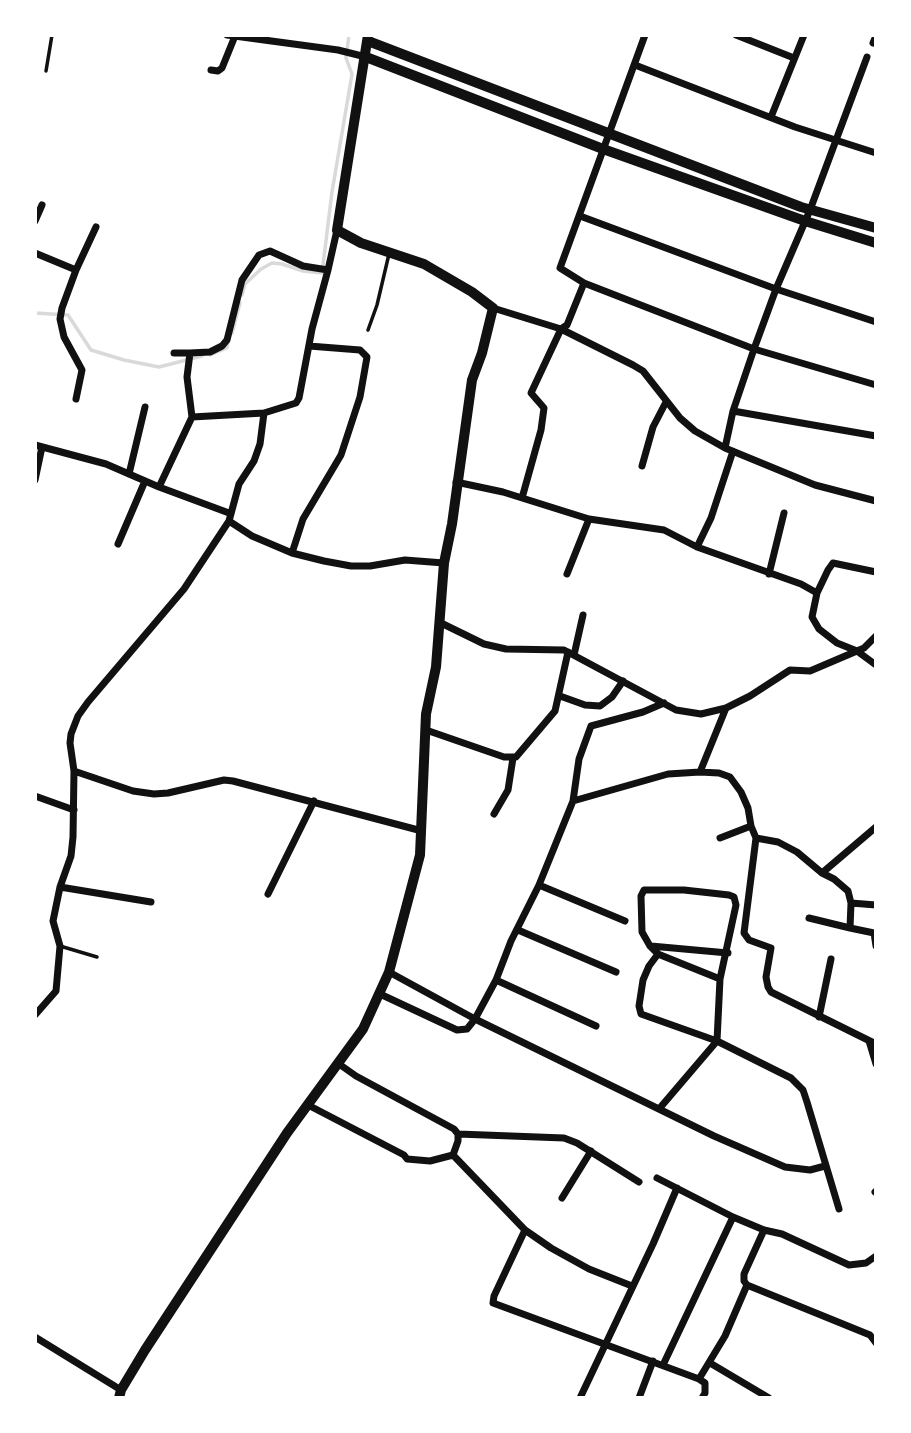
<!DOCTYPE html>
<style>
body{margin:0}
#map{position:relative;width:911px;height:1433px;overflow:hidden;background:#fff;font-family:"Fira Sans",sans-serif}
canvas{display:block}
.frame{position:absolute;inset:0;border:37px solid #fff;pointer-events:none}
</style>
<div id="map">
<canvas width="911" height="1433"></canvas>
<div class="frame"></div>
</div>
<script>
const ctx = document.querySelector('canvas').getContext('2d');
ctx.lineJoin = 'round';
const poly = rows => new Path2D(rows.map(r => 'M' + r).join(''));
function trace(path, color, width, dash) { ctx.strokeStyle = color; ctx.lineWidth = width; ctx.lineCap = dash ? 'butt' : 'round'; ctx.setLineDash(dash || []); ctx.stroke(path); }
trace(poly([
 [242,295,245,284,261,269,272,263,282,264,303,271,322,273,332,192,352,74,346,58,349,35],
 [35,313,68,315,91,350,124,360,159,367,202,356],
 [232,333,240,303],
 [210,355,227,348,228,343]
]), '#d9d9d9', 3.5);
trace(poly([
 [46,71,52,35],
 [368,330,377,305,389,254],
 [60,946,97,957]
]), '#111', 3.5);
trace(poly([
 [227,35,338,50,366,57],
 [645,35,560,268,584,283,754,349,876,385],
 [736,35,794,58],
 [873,43,876,36],
 [635,65,795,127,876,153],
 [211,70,218,71,222,68,235,36],
 [771,117,804,35],
 [580,216,776,289,876,322],
 [35,221,42,205],
 [35,253,76,270,62,308,60,319,64,337,82,370,76,399],
 [76,270,96,227],
 [328,270,303,266,270,251,259,255,242,280,227,340,222,346,210,352,190,353,187,377,192,417,264,413,296,403,299,398,312,329,328,270,337,230],
 [493,308,561,329,633,365,643,371,680,418,695,431,725,448,815,485,876,501],
 [174,353,190,353],
 [733,411,876,436],
 [35,445,106,464,159,487,229,513],
 [725,448,733,411,754,349,776,289,810,210,867,57],
 [642,466,653,427,666,402],
 [129,474,145,407],
 [35,480,42,447],
 [456,482,503,492,589,519,664,530,697,547,801,584,817,593,812,617,819,629,837,643,857,651,876,665],
 [159,487,192,417],
 [522,498,541,430,544,408,531,393,561,329,567,325,584,283],
 [229,521,252,536,292,553,324,561,351,566,370,566,405,560,444,563],
 [118,544,145,481],
 [697,547,711,518,733,451],
 [292,553,303,519,341,455,360,397,367,357,360,350,309,346],
 [567,574,589,519],
 [769,574,784,513],
 [817,593,828,570,833,563,876,572],
 [441,623,484,644,506,649,564,650,676,710,701,714,726,708],
 [574,655,583,615],
 [560,696,585,705,600,706,612,697,623,681],
 [426,730,504,757,516,757,555,711,568,652],
 [74,771,133,791,154,794,168,793,224,780,233,781,422,831],
 [700,772,726,708,750,696,790,670,810,671,864,648,876,636],
 [35,796,74,810],
 [573,801,579,759,591,726,643,712,664,703],
 [494,814,508,790,513,758],
 [720,838,751,826],
 [756,838,778,842,797,852,822,873,834,879,848,891,851,903,850,928,874,933,876,946],
 [822,873,876,827],
 [539,885,625,921],
 [60,887,151,902],
 [268,894,314,801],
 [851,903,876,905],
 [809,918,850,928],
 [518,930,616,972],
 [651,946,728,953],
 [658,954,649,966,643,980,639,1006,641,1014,717,1041,791,1078,803,1090,807,1102,839,1209],
 [496,980,596,1026],
 [380,994,457,1030,467,1029,475,1019,389,972],
 [35,1015,56,991,60,946,53,921,60,887,71,856,73,837,74,771,70,743,71,734,78,716,88,702,184,589,229,521,239,484,254,461,260,444,264,413],
 [819,1017,831,959],
 [869,1041,876,1064],
 [308,1105,404,1155,407,1159,430,1161,453,1155,458,1141,458,1134,454,1129,356,1076,339,1064],
 [659,1109,717,1041,720,979,736,905,734,897,729,895,684,890,644,890,641,896,642,932,650,946,658,954,720,979],
 [458,1134,564,1138,577,1143,639,1182],
 [453,1155,525,1230,551,1248,589,1269,632,1286],
 [825,1166,810,1170,785,1167,714,1136,475,1019,496,980,511,941,539,885,573,801,668,774,700,772,719,773,730,777,741,792,748,808,751,826,756,838,744,933,749,940,771,948,766,977,768,987,771,992,876,1044],
 [657,1178,733,1217,764,1230,782,1234,849,1265,866,1263,876,1256],
 [875,1192,876,1191],
 [562,1198,591,1151],
 [525,1230,494,1296,493,1303,699,1379,705,1383,705,1393,702,1398],
 [764,1230,744,1274,744,1281,747,1285,870,1335,876,1343],
 [35,1337,121,1390],
 [710,1363,769,1398],
 [663,1365,733,1217],
 [699,1379,725,1336,747,1285],
 [580,1398,653,1244,677,1188],
 [639,1398,653,1361]
]), '#111', 7);
trace(poly([
 [368,41,801,207,876,228],
 [366,57,603,149,805,221,876,243],
 [119,1398,121,1390,145,1350,287,1133,363,1029,389,972,420,855,426,714,436,667,444,563,452,524,472,380,482,353,493,308,472,292,424,264,361,243,337,230,368,35]
]), '#111', 10);
</script>
